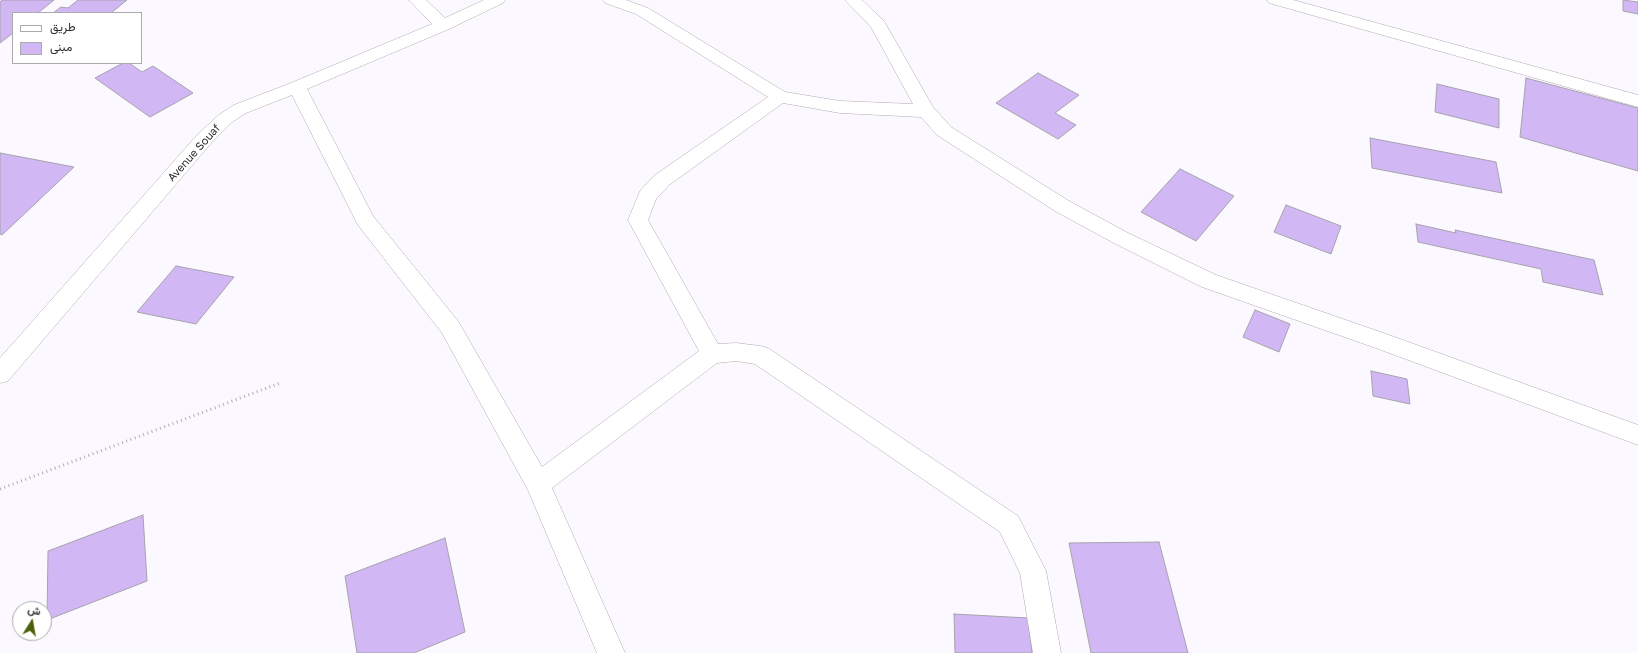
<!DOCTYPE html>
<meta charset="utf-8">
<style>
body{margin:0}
#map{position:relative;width:1638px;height:653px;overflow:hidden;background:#fcf8ff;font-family:"Golos Text",Vazirmatn,sans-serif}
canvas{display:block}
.legend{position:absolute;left:12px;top:12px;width:130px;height:52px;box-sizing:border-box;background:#fff;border:1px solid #ababac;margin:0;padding:5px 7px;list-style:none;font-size:12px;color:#2e2c2f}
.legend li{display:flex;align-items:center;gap:8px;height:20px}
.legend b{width:20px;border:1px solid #ababac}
.north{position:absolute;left:12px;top:601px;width:40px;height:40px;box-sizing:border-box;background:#fff;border:1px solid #ababac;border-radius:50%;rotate:11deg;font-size:11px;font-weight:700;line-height:16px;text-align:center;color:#2e2c2f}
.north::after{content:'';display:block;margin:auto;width:14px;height:18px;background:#4b6008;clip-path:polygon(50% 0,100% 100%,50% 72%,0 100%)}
</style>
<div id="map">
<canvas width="1638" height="653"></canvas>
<ul class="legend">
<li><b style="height:5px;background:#fff"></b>طريق</li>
<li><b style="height:11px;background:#d1b7f3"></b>مبنى</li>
</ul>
<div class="north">ش</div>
</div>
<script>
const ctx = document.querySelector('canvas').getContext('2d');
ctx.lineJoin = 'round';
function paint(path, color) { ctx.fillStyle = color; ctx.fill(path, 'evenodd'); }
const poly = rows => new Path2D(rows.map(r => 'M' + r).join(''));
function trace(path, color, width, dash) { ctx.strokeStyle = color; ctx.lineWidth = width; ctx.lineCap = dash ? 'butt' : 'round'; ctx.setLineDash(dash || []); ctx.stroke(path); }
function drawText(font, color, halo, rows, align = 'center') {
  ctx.font = font + ' "Golos Text",sans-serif'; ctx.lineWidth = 3; ctx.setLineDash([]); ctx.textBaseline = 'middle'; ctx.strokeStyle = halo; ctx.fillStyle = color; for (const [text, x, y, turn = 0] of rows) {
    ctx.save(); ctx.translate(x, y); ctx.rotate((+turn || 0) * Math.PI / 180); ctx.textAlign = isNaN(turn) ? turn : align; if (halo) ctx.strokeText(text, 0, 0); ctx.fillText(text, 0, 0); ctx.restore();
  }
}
const building = poly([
 [2,0,54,0,38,13,13,13,13,33,0,43,0,2,2,0],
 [78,0,127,0,111,13,53,13,61,7,68,8,78,0],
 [1623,0,1638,2,1638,14,1623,11,1623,0],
 [123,63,129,63,142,72,153,66,193,93,150,117,95,78,123,63],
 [1038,73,1079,95,1055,113,1076,125,1058,139,996,103,1038,73],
 [1526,78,1638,108,1638,171,1520,137,1526,78],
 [1437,84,1499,99,1499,128,1435,112,1437,84],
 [1370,138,1496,162,1502,193,1372,168,1370,138],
 [0,153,74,167,2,235,0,234,0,153],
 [1180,169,1234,196,1196,241,1141,212,1180,169],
 [1286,205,1341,226,1331,254,1274,232,1286,205],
 [1416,224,1456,233,1455,230,1594,260,1603,295,1543,282,1541,269,1418,242,1416,224],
 [176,266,234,277,196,324,137,312,176,266],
 [1255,310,1290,324,1279,352,1243,337,1255,310],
 [1371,371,1407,379,1410,404,1373,396,1371,371],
 [143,515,147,581,47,620,48,551,143,515],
 [445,538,465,632,414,653,357,653,345,576,445,538],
 [1159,542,1188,653,1091,653,1069,543,1159,542],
 [954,614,1028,618,1032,653,955,653,954,614]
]);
paint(building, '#d1b7f3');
trace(building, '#a6a3ab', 1);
const minor = poly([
 [409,0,426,0,445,18,484,0,505,0,503,3,449,29,307,89,373,216,458,321,542,467,699,351,628,220,640,191,655,175,768,97,636,14,605,3,603,0,626,0,648,8,785,92,840,101,913,104,871,27,845,0,862,0,884,21,933,107,951,127,1069,201,1126,232,1216,275,1389,335,1638,425,1638,445,1373,347,1202,287,1112,242,1055,211,937,135,921,117,840,113,783,103,669,185,656,199,648,220,718,344,736,343,760,346,768,348,1018,516,1046,571,1061,653,1033,653,1020,573,1000,532,755,364,736,361,717,363,552,488,625,653,597,653,528,490,442,333,358,225,292,95,246,113,232,122,212,142,8,381,0,383,0,358,198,134,220,114,234,105,291,83,432,24,409,0],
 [1267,0,1293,0,1638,95,1638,107,1269,3,1267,0]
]);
trace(minor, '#afabb2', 1);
trace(poly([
 [0,489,280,383]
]), '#b0adb3', 3, [1, 3.5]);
paint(minor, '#fff');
drawText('11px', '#2e2c2f', '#fff', [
 ["Avenue Souaf",194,153,-48]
]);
</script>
